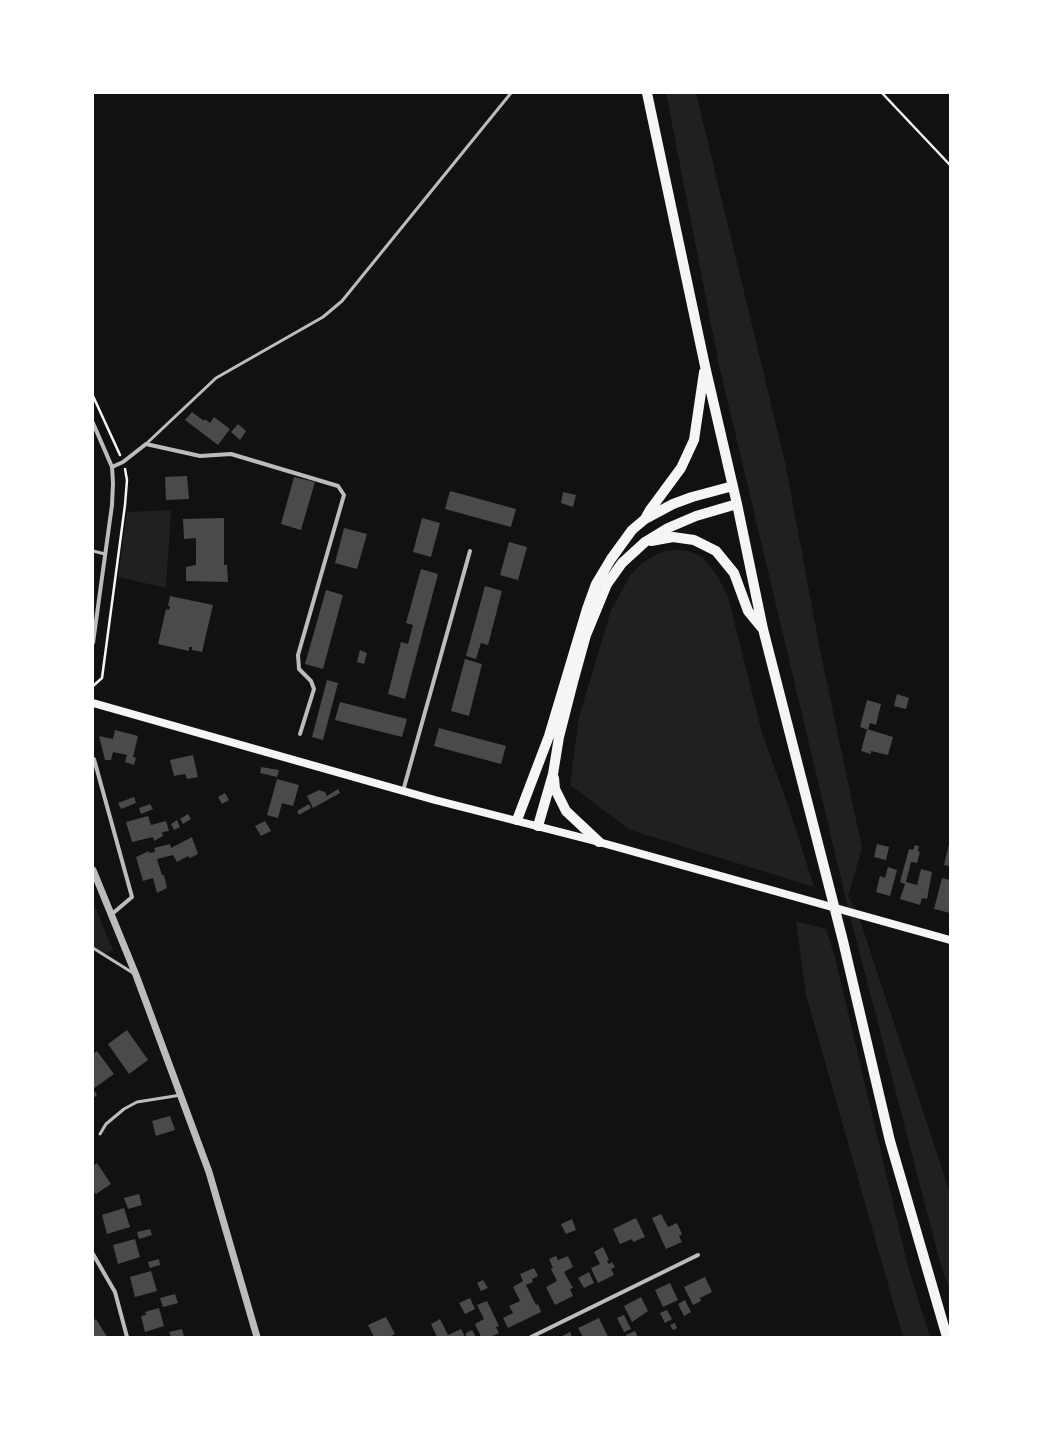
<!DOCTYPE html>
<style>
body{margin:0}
#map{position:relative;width:1043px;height:1430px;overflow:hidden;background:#111;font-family:Rubik,sans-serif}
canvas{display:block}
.frame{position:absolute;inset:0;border:94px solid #fff;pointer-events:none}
</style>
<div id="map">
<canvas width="1043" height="1430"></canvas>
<div class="frame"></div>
</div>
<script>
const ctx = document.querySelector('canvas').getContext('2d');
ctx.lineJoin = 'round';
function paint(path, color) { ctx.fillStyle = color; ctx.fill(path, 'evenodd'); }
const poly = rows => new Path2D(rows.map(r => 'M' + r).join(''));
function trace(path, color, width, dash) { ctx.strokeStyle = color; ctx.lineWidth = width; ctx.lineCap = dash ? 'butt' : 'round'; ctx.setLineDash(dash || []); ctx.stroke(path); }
paint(poly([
 [666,93,696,93,785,462,820,650,862,848,848,896,858,914,950,1193,950,1292,940,1262,849,912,719,365],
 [171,510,166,588,118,577,127,512],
 [679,550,689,551,702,557,718,577,728,597,762,733,789,808,814,887,630,830,570,785,579,717,611,610,631,574,641,564,655,555,666,551],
 [93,901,113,951,102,953,93,946],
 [796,921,826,929,835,957,908,1267,930,1337,903,1337,806,995]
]), '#202020');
paint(poly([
 [192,412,204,421,205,419,210,423,214,417,230,429,218,445,185,420],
 [238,424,246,431,240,440,231,432],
 [187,476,189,499,166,500,165,477],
 [294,477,315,482,301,530,281,524],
 [450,491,516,509,511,527,445,509],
 [563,492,576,495,573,507,561,503],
 [224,518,224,565,227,565,228,582,186,581,186,567,196,565,196,538,184,539,183,519],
 [422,518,440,523,431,557,413,552],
 [344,528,367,534,357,569,335,563],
 [509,542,527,547,518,580,500,575],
 [421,569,438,574,405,699,388,694,401,642,408,644,413,625,406,623],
 [485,586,502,591,488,645,481,643,476,659,466,656],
 [326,590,343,595,323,669,305,664],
 [170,596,213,605,202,652,192,650,192,647,189,647,189,651,158,644,166,609,169,610,170,606,168,606],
 [360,650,367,653,364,664,357,662],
 [465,659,482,664,469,716,451,711],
 [327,680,338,683,323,740,312,737],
 [897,694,909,698,906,709,894,706],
 [867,700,881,704,876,725,870,723,868,730,860,727],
 [340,702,407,719,402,737,335,720],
 [439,728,506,746,501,764,434,746],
 [867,729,893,737,888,755,871,751,871,754,861,751],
 [115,730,138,736,133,757,136,758,134,765,125,762,127,755,113,752,111,760,105,760,99,736,113,739],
 [193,755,198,777,187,779,185,774,174,776,170,760],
 [261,767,279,770,277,777,260,773],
 [277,779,299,785,293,806,282,803,278,818,267,815],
 [338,789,340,793,313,808,307,796,319,790,325,792,327,796],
 [225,793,229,800,222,804,218,797],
 [134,797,136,803,121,809,118,803],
 [150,804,153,809,141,814,139,808],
 [309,804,311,808,299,815,297,811],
 [188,814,191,819,183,824,180,819],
 [148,816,151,825,166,821,169,831,162,832,163,836,154,841,153,837,132,842,126,822],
 [177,820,180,827,174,830,171,824],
 [265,821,271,831,261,836,255,826],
 [192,837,198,854,190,858,188,856,177,862,173,855,157,859,162,875,164,875,167,888,157,893,153,878,143,881,136,857,149,851,149,853,155,852,154,848,170,844,171,848],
 [877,844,889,847,886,860,874,857],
 [949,844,950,844,950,866,944,865],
 [915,845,919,846,918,851,920,852,917,863,911,862,906,882,917,885,921,869,932,872,927,899,922,898,920,905,900,899,905,884,900,882,909,849,913,850],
 [888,867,897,870,890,896,876,892,880,876,885,878],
 [942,878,950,880,950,913,934,909],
 [127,1030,148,1060,129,1074,108,1044],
 [97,1051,114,1074,93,1089,93,1054],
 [93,1089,97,1095,93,1098],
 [170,1116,175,1130,156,1136,152,1121],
 [97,1163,111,1184,96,1194,93,1191,93,1166],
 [139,1194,142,1205,128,1209,124,1198],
 [124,1208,130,1227,107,1234,102,1215],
 [661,1214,668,1227,677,1223,682,1234,679,1236,682,1242,666,1249,652,1218],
 [636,1218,645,1237,633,1242,632,1239,620,1244,613,1229],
 [572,1219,576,1230,566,1234,561,1224],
 [150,1229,152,1235,139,1239,137,1232],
 [135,1239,140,1257,118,1264,113,1245],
 [603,1247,609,1260,607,1261,609,1264,612,1262,615,1267,611,1269,614,1275,598,1283,591,1268,600,1264,594,1252],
 [556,1256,558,1260,568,1256,573,1267,564,1272,573,1288,570,1289,573,1296,555,1305,546,1287,557,1281,551,1269,553,1268,549,1259],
 [159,1259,160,1265,150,1268,148,1262],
 [534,1268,538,1276,532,1279,533,1282,526,1285,536,1305,538,1304,541,1312,508,1328,503,1318,513,1313,509,1306,520,1301,513,1287,523,1281,520,1274],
 [151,1271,157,1291,135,1297,130,1277],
 [589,1272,594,1283,584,1288,578,1278],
 [705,1277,712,1292,700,1298,701,1301,693,1305,684,1287],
 [483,1280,488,1288,481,1291,477,1283],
 [670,1283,678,1300,663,1307,655,1290],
 [175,1294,178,1303,163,1307,160,1298],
 [641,1297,648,1311,632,1322,624,1306],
 [470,1298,475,1309,465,1314,459,1303],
 [685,1300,691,1312,684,1316,678,1304],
 [487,1301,499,1326,496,1327,499,1333,490,1337,481,1337,475,1324,484,1319,477,1305],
 [159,1308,164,1326,145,1332,141,1316,146,1315,145,1312],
 [667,1310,672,1319,665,1323,660,1313],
 [624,1315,631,1329,624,1332,617,1318],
 [386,1317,395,1334,389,1337,374,1337,368,1325],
 [599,1318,608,1337,583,1337,578,1328],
 [96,1319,107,1337,93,1337,93,1321],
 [440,1319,448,1335,461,1329,465,1337,437,1337,431,1324],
 [675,1323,677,1328,673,1330,670,1325],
 [182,1329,184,1337,171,1337,169,1332],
 [472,1330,476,1337,466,1337,466,1333],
 [635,1331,638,1337,627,1337,626,1335],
 [570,1332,572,1337,561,1337,564,1335]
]), '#4a4a4a');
trace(poly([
 [882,93,950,165],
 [93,396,120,455],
 [93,686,102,678,125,505,127,480,125,469]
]), '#f5f5f5', 2.5);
trace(poly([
 [146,444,216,378,323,317,342,301,511,93],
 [93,551,105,554],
 [93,948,133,973],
 [100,1134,106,1124,124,1109,137,1102,181,1095]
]), '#bcbcbc', 3);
trace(poly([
 [93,423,112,467,113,483,112,505,93,643],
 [112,467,123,462,146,444,200,456,231,454,338,486,344,495,298,655,299,669,311,681,314,689,300,734],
 [94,759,132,897,112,914],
 [403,791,470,551],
 [93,1254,115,1292,127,1337],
 [531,1337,698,1255]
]), '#bcbcbc', 4);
trace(poly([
 [93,870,136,975,209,1172,257,1337]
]), '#bcbcbc', 7);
trace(poly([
 [93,703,435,800,599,842,950,940]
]), '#f5f5f5', 8);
trace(poly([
 [647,93,705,366,737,504,763,629,843,941,890,1141,947,1337],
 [645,519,650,510,681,468,694,440,704,372],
 [651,541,673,537,694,540,716,551,734,573,748,611,762,628],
 [554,778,555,789,566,811,599,842],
 [517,820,549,736,587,609,596,584,611,559,632,530,645,519,673,504,692,497,733,486],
 [538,826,553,774,559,737,573,682,586,635,607,584,622,563,645,542,668,528,696,516,737,504]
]), '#f5f5f5', 10);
</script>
